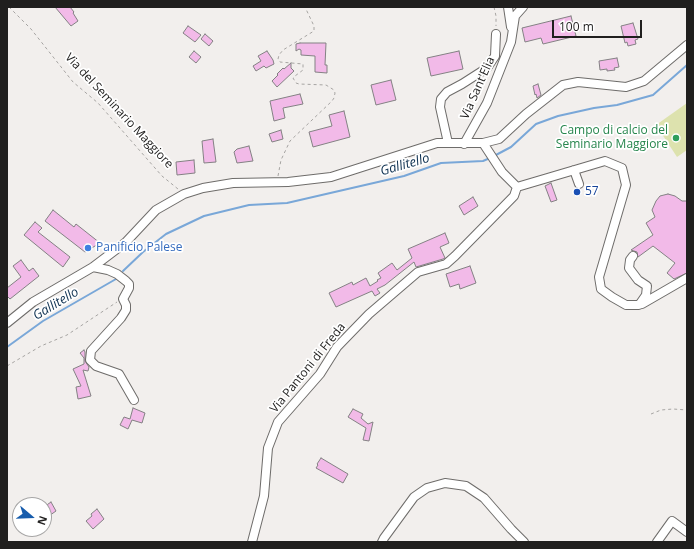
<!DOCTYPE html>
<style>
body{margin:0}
#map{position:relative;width:694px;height:549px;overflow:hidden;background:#f2efed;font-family:"Open Sans",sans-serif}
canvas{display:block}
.frame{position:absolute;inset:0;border:8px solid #201f1e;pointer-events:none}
.north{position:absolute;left:12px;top:497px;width:40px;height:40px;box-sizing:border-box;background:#fff;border:1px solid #a6a5a5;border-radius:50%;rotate:109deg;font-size:11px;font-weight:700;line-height:16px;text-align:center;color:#201f1e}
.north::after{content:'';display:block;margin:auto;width:14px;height:18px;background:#175cac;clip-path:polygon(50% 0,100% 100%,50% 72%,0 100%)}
.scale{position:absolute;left:552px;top:20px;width:90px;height:18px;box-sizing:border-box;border:2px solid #201f1e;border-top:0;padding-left:5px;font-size:12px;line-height:14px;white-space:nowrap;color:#201f1e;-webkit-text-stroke:3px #fff;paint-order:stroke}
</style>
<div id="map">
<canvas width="694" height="549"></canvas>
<div class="frame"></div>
<div class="north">N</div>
<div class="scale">100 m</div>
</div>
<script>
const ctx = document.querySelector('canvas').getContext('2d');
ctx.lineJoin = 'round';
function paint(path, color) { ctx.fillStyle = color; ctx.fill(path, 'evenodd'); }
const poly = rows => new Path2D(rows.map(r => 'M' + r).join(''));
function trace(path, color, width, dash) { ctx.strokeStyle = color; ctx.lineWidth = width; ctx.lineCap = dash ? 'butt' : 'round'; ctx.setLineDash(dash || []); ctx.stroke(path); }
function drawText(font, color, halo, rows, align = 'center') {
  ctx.font = font + ' "Open Sans",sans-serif'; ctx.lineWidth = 3.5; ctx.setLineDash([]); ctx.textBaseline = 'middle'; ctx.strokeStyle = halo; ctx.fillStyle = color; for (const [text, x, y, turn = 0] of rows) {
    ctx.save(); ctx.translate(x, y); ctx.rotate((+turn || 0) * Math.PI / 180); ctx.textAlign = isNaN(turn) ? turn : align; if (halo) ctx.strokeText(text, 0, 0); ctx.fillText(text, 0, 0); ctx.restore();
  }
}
paint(poly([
 [687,103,687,150,677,157,656,125]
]), '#dde2ae');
trace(poly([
 [494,156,511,147,536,124,558,116,594,108,617,105,653,95,687,65],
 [123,271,143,252,166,234,204,216,249,205,287,203,404,176,441,163,483,161,490,158],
 [7,347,43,321,116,279]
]), '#79a7d8', 2);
const building = poly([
 [55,7,70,7,74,12,73,13,78,21,71,26,55,7],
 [571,16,576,36,543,44,541,38,525,42,522,28,571,16],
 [633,23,638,39,635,40,636,44,628,46,627,42,625,43,621,26,633,23],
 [188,26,201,35,195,42,183,33,188,26],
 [205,34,213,41,209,46,201,39,205,34],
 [300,43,326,43,325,65,327,65,327,73,315,72,315,56,301,55,301,50,299,49,296,51,296,44,300,43],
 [194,51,201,57,196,63,189,57,194,51],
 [267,51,273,60,274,64,266,68,264,66,256,71,253,66,261,61,258,56,267,51],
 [459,51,463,69,431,76,427,58,459,51],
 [617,58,619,67,614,68,615,70,607,71,607,69,600,70,599,61,617,58],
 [291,63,291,68,294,71,277,87,272,81,278,75,277,74,283,68,284,69,291,63],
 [391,80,396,100,376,105,371,85,391,80],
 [538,84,541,95,537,98,536,94,535,95,533,86,538,84],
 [300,94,303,104,283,108,285,118,274,121,270,101,300,94],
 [344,111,350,137,313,147,309,132,332,126,329,115,344,111],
 [281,130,283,139,272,142,269,134,281,130],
 [213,139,216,162,204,163,202,141,213,139],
 [249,146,253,161,237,163,234,152,237,149,249,146],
 [194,160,195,173,177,175,176,162,194,160],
 [551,183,557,200,551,202,545,186,551,183],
 [668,194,675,196,682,201,687,201,687,273,674,279,667,273,675,263,653,246,638,257,637,252,631,250,653,235,646,223,655,217,652,210,656,201,660,196,668,194],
 [473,197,478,206,464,215,459,206,473,197],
 [53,210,74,227,76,224,100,243,85,252,45,221,53,210],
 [35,222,42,228,38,232,70,257,63,267,24,235,35,222],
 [445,233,449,243,440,247,445,258,443,259,416,267,414,262,385,285,377,289,380,293,375,296,372,291,336,307,329,293,352,282,353,285,366,278,370,286,378,281,377,280,381,278,378,273,392,263,397,270,412,258,408,249,445,233],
 [21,260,29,271,33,268,39,276,10,299,7,296,7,288,21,277,13,266,21,260],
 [470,266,476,283,460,289,459,284,450,287,446,274,470,266],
 [84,350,85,352,85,361,89,367,88,371,83,370,91,396,78,399,76,387,81,386,73,369,84,364,84,358,80,353,84,350],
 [133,408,145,413,142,423,132,420,128,429,120,425,124,417,130,419,133,408],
 [353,409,363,414,361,418,368,424,373,422,369,441,363,440,366,428,348,417,353,409],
 [321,458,348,474,343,483,316,468,318,465,317,464,321,458],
 [51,502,56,511,46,518,44,515,44,507,51,502],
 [97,509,104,519,93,529,86,521,92,516,91,514,97,509]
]);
paint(building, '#f2bae8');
trace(building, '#838183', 1);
const minor = poly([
 [508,7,511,27],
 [448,143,440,107,441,99,447,92,462,84,487,68,495,56,496,34],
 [483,143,502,172,517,187,605,161,622,168,626,185,599,277,601,289,612,297,626,305,639,305,646,295,647,286,638,280,629,268,630,260,633,256],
 [464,144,487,103,511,42,515,16,523,7],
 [574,170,579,184],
 [93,267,108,270,117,274,126,281,129,284,129,288,123,299,126,305,126,310,121,318,91,351,90,360,96,366,119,374,134,400],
 [642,304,687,278],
 [7,323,33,302,93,267,126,242,156,210,184,194,203,188,233,183,288,182,331,177,437,143,483,143,499,139,526,114,563,85,578,82,626,87,644,81,687,45],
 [252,542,264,496,268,448,278,422,320,374,337,347,369,314,418,272,446,264,455,256,514,196,517,187],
 [382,542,384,538,414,497,427,488,445,483,466,486,484,498,511,529,524,542],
 [657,542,672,521,687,532]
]);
trace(minor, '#6e6c6a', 10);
trace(poly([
 [9,7,31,29,73,82,98,103,162,176,178,189],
 [494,7,496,16,496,26],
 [278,176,281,160,290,141,332,101,334,98,335,93,334,90,326,85,299,84,296,83,293,78,295,76,303,70,303,64,280,62,278,59,279,55,283,50,314,31,314,26,305,7],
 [7,366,41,346,67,335,117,302],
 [651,414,661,410,673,409,687,410]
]), '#a6a4a2', 1, [3, 3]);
trace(minor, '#fff', 8);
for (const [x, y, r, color] of [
 [676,138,4,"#2e9e5b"],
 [577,192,4,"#1a4fb4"],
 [88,248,4,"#3f7fe0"]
]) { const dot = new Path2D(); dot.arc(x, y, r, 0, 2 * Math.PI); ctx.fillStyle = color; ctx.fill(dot); trace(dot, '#fff', 1.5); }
drawText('12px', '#201f1e', '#fff', [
 ["Via Sant'Elia",478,88,-66],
 ["Via del Seminario Maggiore",119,111,47],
 ["Via Pantoni di Freda",308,368,-51]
]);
drawText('12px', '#27864d', '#fff', [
 ["Campo di calcio del",668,131],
 ["Seminario Maggiore",668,145]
], 'right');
drawText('12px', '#164399', '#fff', [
 ["57",585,192]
], 'left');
drawText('12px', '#366cbe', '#fff', [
 ["Panificio Palese",96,248]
], 'left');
drawText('italic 13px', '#0c2f4f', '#fff', [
 ["Gallitello",405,165,-16],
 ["Gallitello",56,304,-31]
]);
</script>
